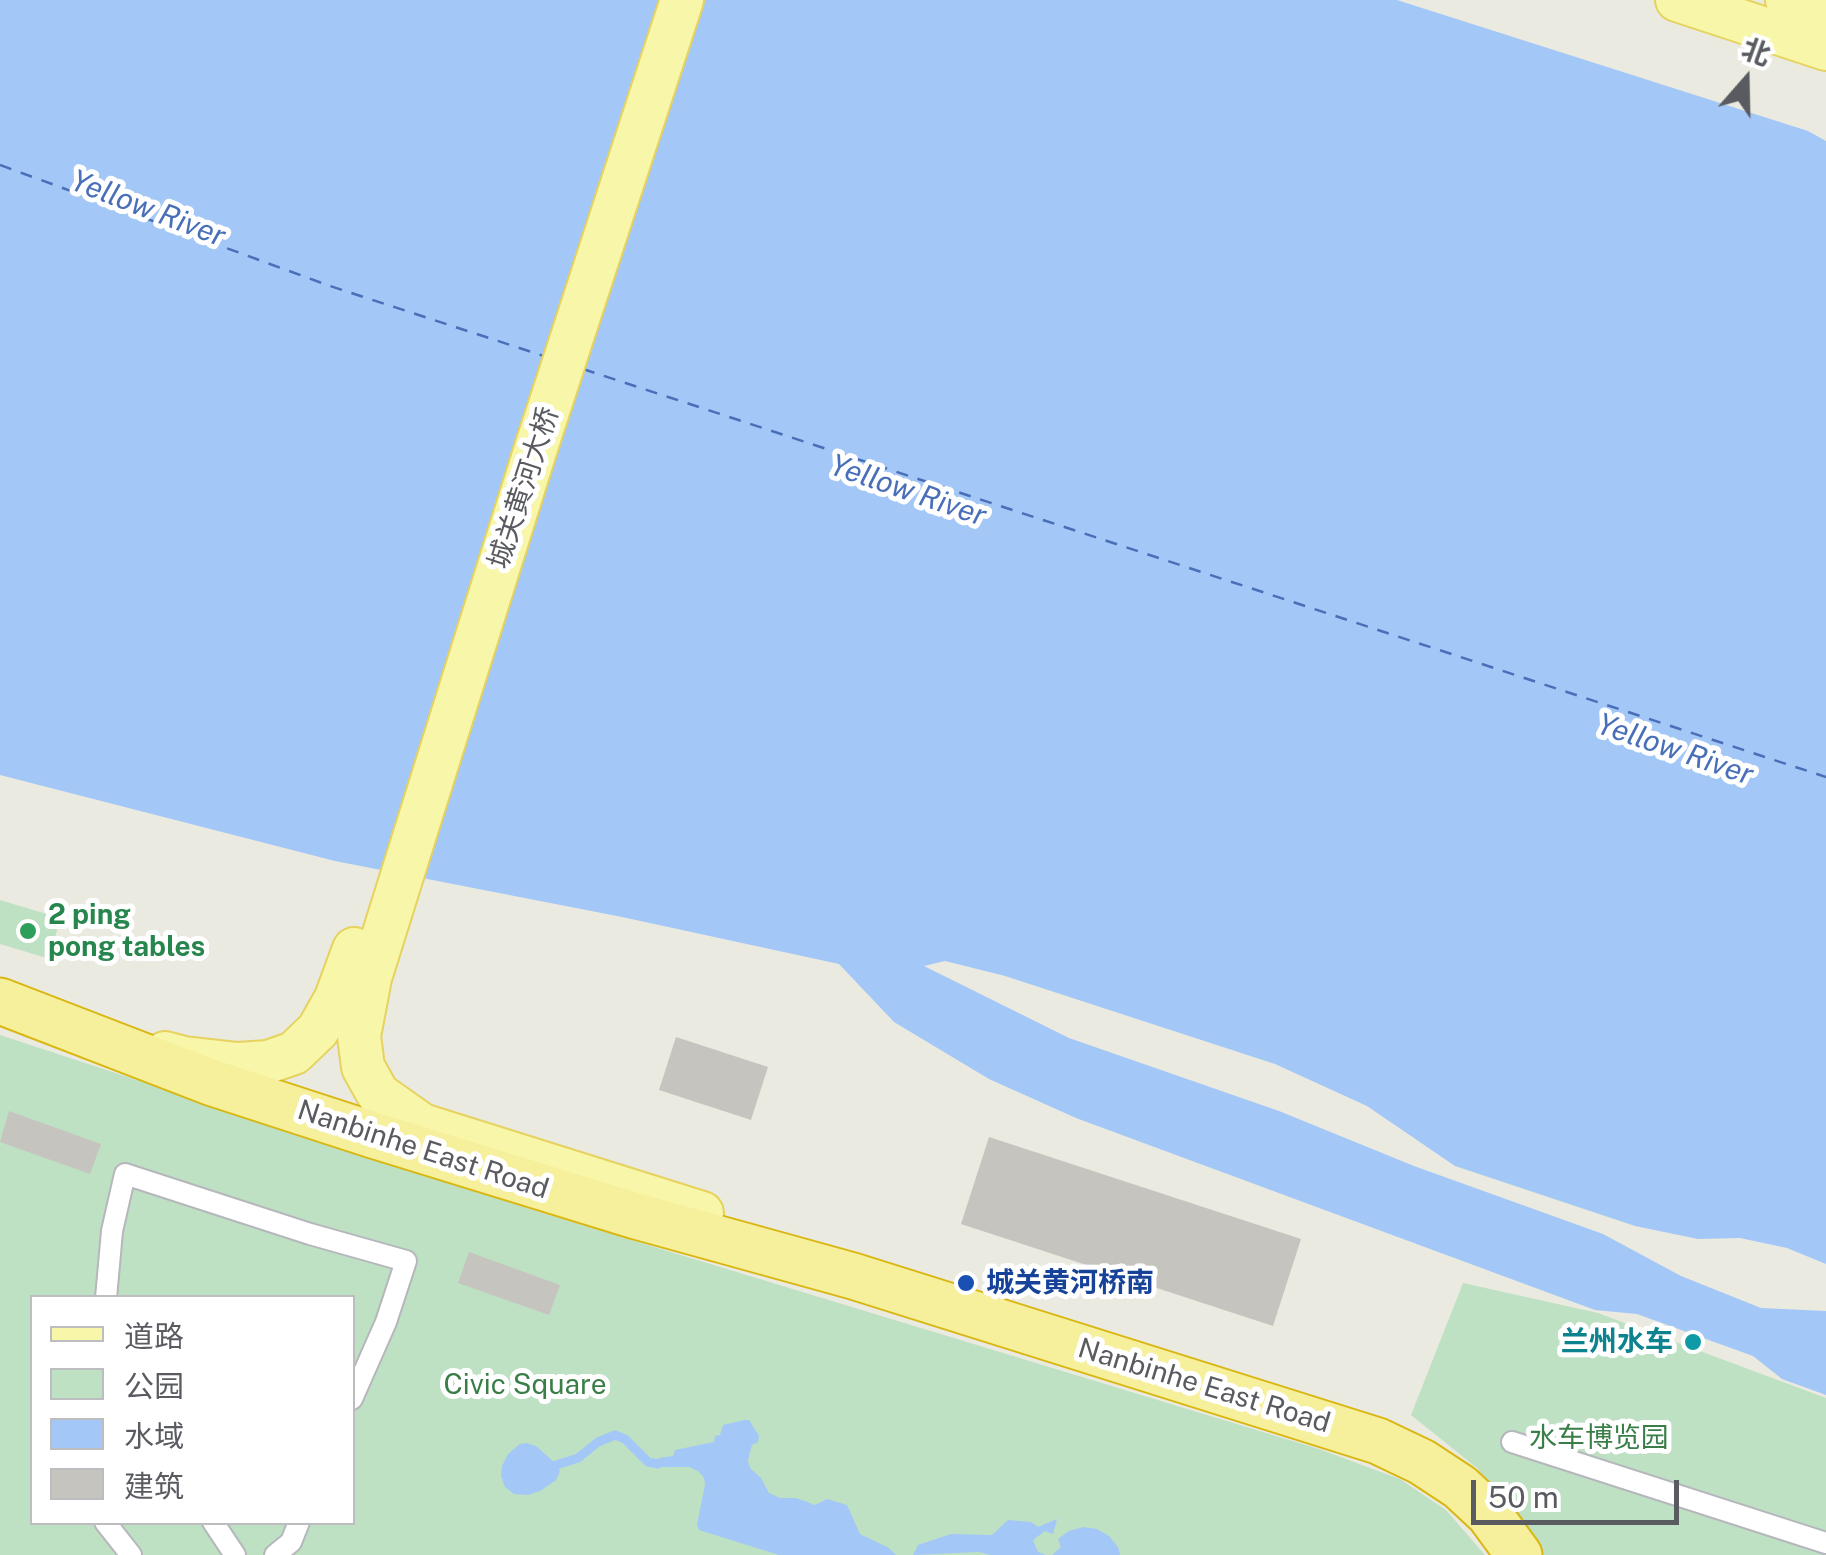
<!DOCTYPE html>
<meta charset="utf-8">
<style>
body{margin:0}
#map{position:relative;width:1826px;height:1555px;overflow:hidden;background:#ebeae0;font-family:"Public Sans","Noto Sans SC",sans-serif}
canvas{display:block}
.legend{position:absolute;left:30px;top:1295px;width:325px;height:230px;box-sizing:border-box;background:#fff;border:2px solid #bdbdbf;margin:0;padding:12px 18px;list-style:none;font-size:30px;color:#595b60}
.legend li{display:flex;align-items:center;gap:20px;height:50px}
.legend b{width:50px;border:2px solid #bdbdbf}
.north{position:absolute;left:1696px;top:30px;width:100px;height:100px;-webkit-text-stroke:8px #fff;paint-order:stroke;rotate:20deg;font-size:28px;font-weight:700;line-height:40px;text-align:center;color:#595b60}
.north::after{content:'';display:block;margin:auto;width:35px;height:45px;background:#595b60;clip-path:polygon(50% 0,100% 100%,50% 72%,0 100%)}
.scale{position:absolute;left:1471px;top:1480px;width:208px;height:45px;box-sizing:border-box;border:5px solid #595b60;border-top:0;padding-left:12px;font-size:30px;line-height:35px;white-space:nowrap;color:#595b60;-webkit-text-stroke:8px #fff;paint-order:stroke}
</style>
<div id="map">
<canvas width="1826" height="1555"></canvas>
<ul class="legend">
<li><b style="height:12px;background:#f8f6a8"></b>道路</li>
<li><b style="height:28px;background:#bee1c3"></b>公园</li>
<li><b style="height:28px;background:#a3c7f7"></b>水域</li>
<li><b style="height:28px;background:#c6c4be"></b>建筑</li>
</ul>
<div class="north">北</div>
<div class="scale">50 m</div>
</div>
<script>
const ctx = document.querySelector('canvas').getContext('2d');
ctx.lineJoin = 'round';
function paint(path, color) { ctx.fillStyle = color; ctx.fill(path, 'evenodd'); }
const poly = rows => new Path2D(rows.map(r => 'M' + r).join(''));
function trace(path, color, width, dash) { ctx.strokeStyle = color; ctx.lineWidth = width; ctx.lineCap = dash ? 'butt' : 'round'; ctx.setLineDash(dash || []); ctx.stroke(path); }
function drawText(font, color, halo, rows, align = 'center') {
  ctx.font = font + ' "Public Sans","Noto Sans SC",sans-serif'; ctx.lineWidth = 10; ctx.setLineDash([]); ctx.textBaseline = 'middle'; ctx.strokeStyle = halo; ctx.fillStyle = color; for (const [text, x, y, turn = 0] of rows) {
    ctx.save(); ctx.translate(x, y); ctx.rotate((+turn || 0) * Math.PI / 180); ctx.textAlign = isNaN(turn) ? turn : align; if (halo) ctx.strokeText(text, 0, 0); ctx.fillText(text, 0, 0); ctx.restore();
  }
}
paint(poly([
 [0,900,60,918,50,959,0,944],
 [0,1035,536,1211,1319,1449,1400,1479,1446,1510,1485,1555,0,1555],
 [32,1298,352,1298,352,1522,32,1522],
 [1463,1283,1598,1313,1826,1398,1826,1555,1538,1555,1530,1539,1477,1468,1411,1415]
]), '#bee1c3');
paint(poly([
 [0,0,1397,0,1808,131,1826,141,1826,1264,1787,1248,1740,1238,1698,1239,1635,1226,1455,1166,1367,1106,1275,1064,1005,976,945,961,924,966,1069,1038,1279,1111,1414,1166,1603,1234,1681,1276,1761,1308,1826,1311,1826,1395,1782,1379,1753,1356,1637,1314,1595,1310,1076,1118,989,1079,894,1022,839,964,622,917,335,861,0,775],
 [744,1420,749,1420,759,1436,758,1442,752,1445,750,1452,748,1461,750,1468,761,1478,769,1493,780,1498,796,1498,815,1505,827,1499,847,1505,860,1534,889,1548,896,1555,779,1555,699,1530,697,1524,705,1485,704,1478,698,1471,689,1467,663,1467,658,1464,657,1461,659,1458,673,1456,675,1450,714,1442,715,1436,720,1435,723,1425],
 [526,1443,536,1446,554,1462,560,1471,556,1480,540,1491,528,1495,514,1494,505,1487,501,1476,502,1466,508,1454,520,1444],
 [1057,1519,1053,1534,1045,1531,1033,1540,1038,1552,1046,1555,991,1555,979,1552,913,1555,918,1545,951,1534,992,1535,1008,1520,1031,1522,1038,1527],
 [1083,1527,1097,1529,1109,1536,1118,1547,1120,1555,1052,1555,1061,1547,1058,1539,1069,1531]
]), '#a3c7f7');
trace(poly([
 [556,1465,578,1458,598,1442,615,1435,625,1439,648,1462,658,1464]
]), '#a3c7f7', 9);
trace(poly([
 [0,165,330,286,547,357],
 [583,369,1826,777]
]), '#496fb8', 2.5, [12, 10]);
paint(poly([
 [676,1037,768,1067,751,1120,659,1090],
 [9,1111,101,1144,90,1174,0,1142],
 [989,1137,1301,1239,1273,1326,961,1224],
 [469,1252,560,1285,549,1315,458,1283]
]), '#c6c4be');
const pedestrian = poly([
 [106,1298,112,1231,125,1174,310,1234,406,1261,386,1322,352,1399],
 [1512,1442,1826,1543],
 [105,1522,131,1555],
 [213,1522,235,1555],
 [275,1555,291,1542,299,1522]
]);
const primary = poly([
 [682,0,536,448,370,978,359,1036,363,1067,378,1094,422,1125,702,1213],
 [1677,0,1826,49],
 [1787,0,1826,12],
 [165,1053,184,1058,238,1064,268,1062,294,1053,318,1030,336,998,354,949]
]);
const trunk = poly([
 [0,1001,210,1082,373,1135,636,1216,853,1276,1378,1441,1422,1462,1460,1487,1489,1514,1519,1555]
]);
trace(pedestrian, '#b6b7bc', 24);
trace(primary, '#e5d25f', 46);
trace(trunk, '#d9b712', 49);
trace(pedestrian, '#fff', 20);
trace(primary, '#f8f6a8', 42);
trace(trunk, '#f6ef9b', 45);
for (const [x, y, r, color] of [
 [28,931,10,"#2e9e5b"],
 [966,1283,10,"#1a4fb4"],
 [1693,1342,10,"#0f9aa8"]
]) { const dot = new Path2D(); dot.arc(x, y, r, 0, 2 * Math.PI); ctx.fillStyle = color; ctx.fill(dot); trace(dot, '#fff', 4); }
drawText('28px', '#595b60', '#fff', [
 ["城关黄河大桥",524,488,-72],
 ["Nanbinhe East Road",423,1150,18],
 ["Nanbinhe East Road",1204,1386,17]
]);
drawText('bold 28px', '#27864d', '#fff', [
 ["2 ping",48,915],
 ["pong tables",48,947]
], 'left');
drawText('bold 28px', '#164399', '#fff', [
 ["城关黄河桥南",986,1283]
], 'left');
drawText('bold 28px', '#0d838f', '#fff', [
 ["兰州水车",1673,1342]
], 'right');
drawText('28px', '#3a7e47', '#fff', [
 ["Civic Square",525,1385],
 ["水车博览园",1599,1438]
]);
drawText('italic 30px', '#496fb8', '#fff', [
 ["Yellow River",148,209,21],
 ["Yellow River",908,491,19],
 ["Yellow River",1675,750,19]
]);
</script>
